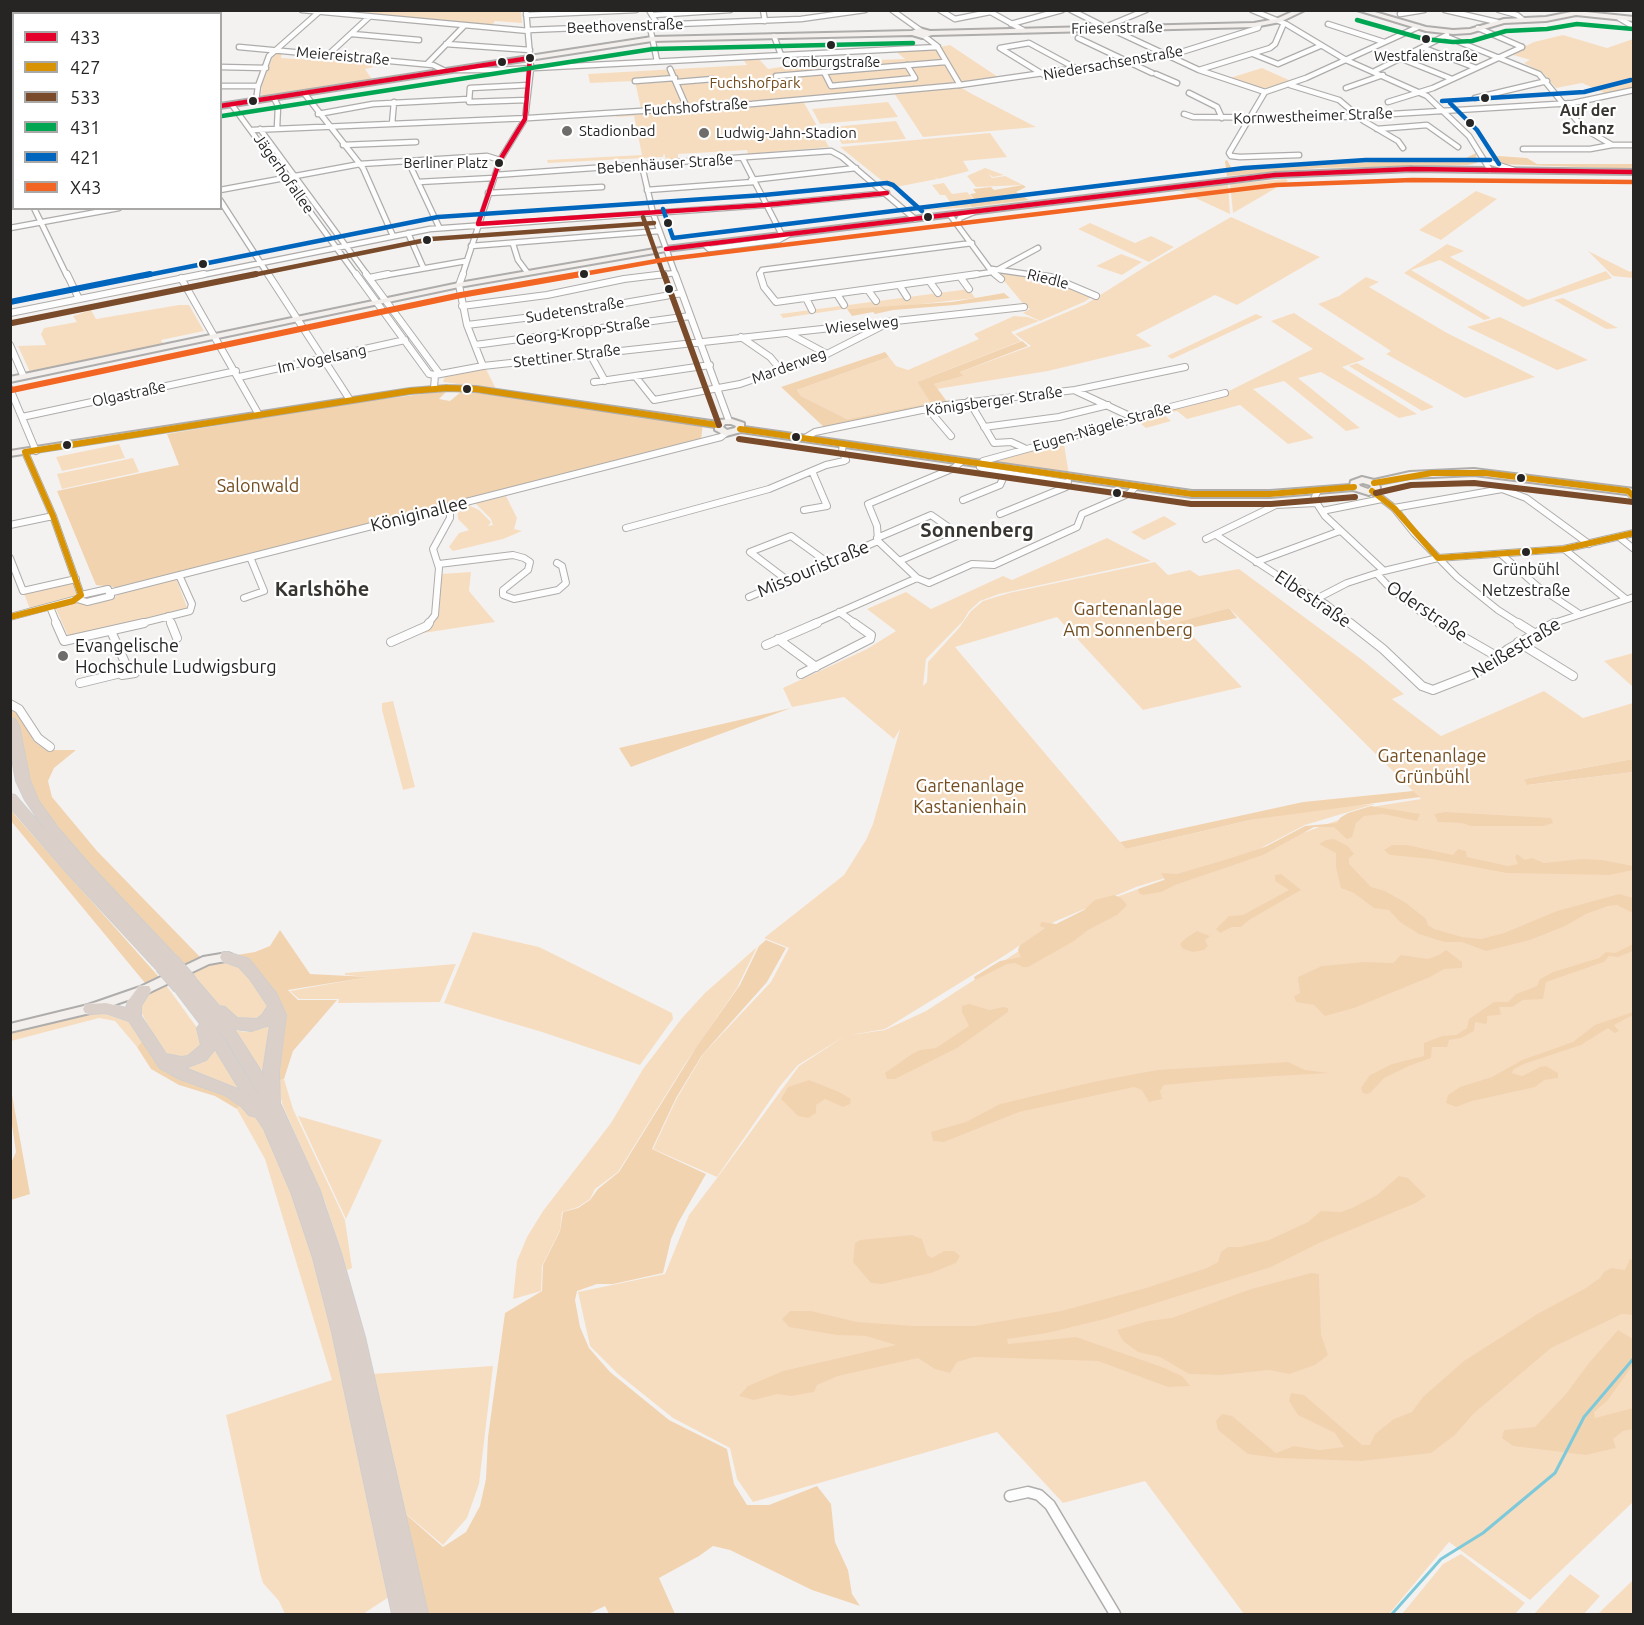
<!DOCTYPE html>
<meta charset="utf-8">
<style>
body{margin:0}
#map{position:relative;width:1644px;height:1625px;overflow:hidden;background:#f4f2f0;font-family:Ubuntu,sans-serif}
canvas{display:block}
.frame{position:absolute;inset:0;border:12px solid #272524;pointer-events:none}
.legend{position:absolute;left:12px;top:12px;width:210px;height:198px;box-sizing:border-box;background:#fff;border:2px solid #a9a8a7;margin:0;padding:8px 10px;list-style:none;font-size:18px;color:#272524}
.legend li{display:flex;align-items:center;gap:12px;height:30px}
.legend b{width:30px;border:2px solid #a9a8a7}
</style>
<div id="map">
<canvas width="1644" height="1625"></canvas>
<div class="frame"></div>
<ul class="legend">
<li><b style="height:8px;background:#e4002b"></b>433</li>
<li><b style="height:8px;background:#d89305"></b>427</li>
<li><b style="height:8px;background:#7a4b2a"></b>533</li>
<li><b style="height:8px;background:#00a651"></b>431</li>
<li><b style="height:8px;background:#0065bd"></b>421</li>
<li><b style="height:8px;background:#f26522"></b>X43</li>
</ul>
</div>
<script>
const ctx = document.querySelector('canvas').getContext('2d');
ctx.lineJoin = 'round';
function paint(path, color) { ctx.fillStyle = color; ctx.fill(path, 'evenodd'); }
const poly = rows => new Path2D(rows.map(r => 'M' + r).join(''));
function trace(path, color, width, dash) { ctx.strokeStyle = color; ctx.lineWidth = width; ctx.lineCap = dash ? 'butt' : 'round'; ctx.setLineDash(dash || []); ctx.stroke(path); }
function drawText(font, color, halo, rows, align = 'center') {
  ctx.font = font + ' Ubuntu,sans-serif'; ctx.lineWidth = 4.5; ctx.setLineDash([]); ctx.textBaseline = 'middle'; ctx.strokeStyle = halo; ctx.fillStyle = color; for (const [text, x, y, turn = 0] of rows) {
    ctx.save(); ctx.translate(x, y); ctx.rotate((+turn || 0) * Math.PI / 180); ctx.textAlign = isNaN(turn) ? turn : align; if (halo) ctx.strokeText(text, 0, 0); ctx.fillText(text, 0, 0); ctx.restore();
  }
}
paint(poly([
 [162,10,163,13,14,14,13,51,11,51,11,11],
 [333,10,521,11,522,23,495,21,491,27,332,12],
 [1563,35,1607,48,1633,39,1633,88,1609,95,1582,83,1556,88,1543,73,1524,63,1530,60,1510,54,1534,42],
 [950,45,1001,79,961,83,939,47],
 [938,47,958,83,957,85,744,103,641,109,635,81,590,83,588,74,747,65,742,58,757,57,768,69,805,63,816,63,820,66,830,63,857,62,860,64,875,60,905,59,894,50],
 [275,51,282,52,281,58,312,60,317,54,368,60,373,67,365,69,373,81,272,97,261,95,262,85],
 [1262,68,1291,81,1264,89,1230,78],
 [960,87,972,94,1036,127,923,137,894,93],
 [803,101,829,147,748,154,747,150,678,154,678,160,666,160,664,153,663,157,548,163,547,160,642,155,634,116,616,117,615,115],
 [888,102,898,117,820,124,812,109],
 [896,121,906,139,842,144,832,127],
 [990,133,1007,157,963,161,969,171,938,179,935,176,937,179,891,188,840,147],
 [985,168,1004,175,993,177,989,174,992,178,1005,176,1023,185,976,187,967,176],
 [1286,179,1288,181,1233,213,1230,184],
 [944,183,952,194,967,192,976,202,968,203,972,207,917,211,953,206,945,195,940,195,932,185],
 [1228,183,1230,214,1176,189,1209,185],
 [1476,191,1497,199,1441,240,1419,230],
 [1231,217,1320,257,1237,305,1215,295,1136,335,1152,346,1048,371,937,389,934,384,962,376,960,372,1031,346,1015,334,1086,304,1151,263],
 [1090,223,1135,243,1151,236,1174,247,1149,262,1078,229],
 [1447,244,1464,251,1450,257,1528,300,1606,271,1612,278,1523,307,1440,260,1411,270,1491,318,1484,320,1404,273],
 [1588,251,1630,272,1633,270,1633,278,1613,276],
 [1121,254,1142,262,1122,275,1096,266],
 [996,271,1063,281,1093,296,1084,302,1040,321,1023,313,1030,309,1025,306],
 [1366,277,1379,282,1369,287,1447,333,1535,377,1465,398,1386,354,1391,351,1318,304,1339,296],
 [969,289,975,298,885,308,844,309,783,318,780,314],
 [1563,298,1618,328,1606,329,1554,300],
 [179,305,189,305,204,331,161,340,163,344,30,372,18,346,46,345,41,334,44,328,77,322,73,316,91,310,96,319],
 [1294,313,1365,359,1342,367,1417,414,1399,418,1321,372,1298,378,1360,428,1346,431,1284,381,1253,389,1314,438,1288,444,1240,405,1187,419,1177,411,1163,414,1171,421,1146,428,1134,418,1225,393,1313,349,1271,321],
 [1256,314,1263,317,1172,359,1167,356],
 [1014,316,1028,317,1039,321,1011,332,1021,341,917,382,932,403,847,419,801,396,797,390,889,357,896,366,908,370,979,339,974,334],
 [1500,317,1588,360,1557,370,1467,327],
 [1357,363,1434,407,1422,411,1349,366],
 [486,369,496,389,443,382,445,376],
 [1063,438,1069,475,982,462],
 [119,444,125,458,62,471,56,457],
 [133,458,139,472,62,489,57,474],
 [506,496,517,518,514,529,522,531,503,539,453,551,449,547,459,533,469,530,458,519,457,506,471,502,470,506,479,510,491,522,488,526,493,525,491,519,475,503],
 [1164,516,1177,524,1144,540,1131,532],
 [1107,538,1151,561,999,594,980,601,969,611,963,621,926,659,923,686,927,682,928,662,959,628,971,611,983,601,1009,593,1155,562,1168,575,1190,570,1199,576,1239,569,1361,659,1404,694,1392,699,1441,736,1544,691,1583,718,1633,703,1633,759,1524,779,1528,785,1633,772,1633,1502,1530,1600,1449,1542,1389,1614,1244,1614,1145,1481,1063,1503,997,1432,753,1502,737,1479,730,1448,673,1418,618,1374,590,1346,578,1292,665,1274,689,1215,717,1178,799,1066,845,1036,798,1065,780,1086,717,1177,653,1149,676,1100,703,1054,771,982,789,948,764,938,844,875,866,840,873,824,900,729,894,739,844,697,792,707,783,688,867,649,896,631,867,609,906,592,931,609,1003,576,1012,580],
 [1229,608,1421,799,1377,806,1259,849,1305,825,1375,804,1343,806,1250,820,1126,849,955,647,1057,617,1143,710,1242,687,1179,622],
 [1185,872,1108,900,1070,918,926,1011,885,1030,850,1035,885,1029,1007,954,1054,922,1136,887],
 [471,572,469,591,495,622,410,635,430,625,436,619,439,611,441,574],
 [176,578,188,610,69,638,56,609,50,607,31,612,23,591,76,579,87,605,113,598,123,592],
 [1633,653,1634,653,1633,687,1604,661],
 [393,701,415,787,403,790,382,710,382,703],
 [473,932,539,947,672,1013,673,1019,640,1065,542,1032,444,1003],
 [757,947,737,988,685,1064,618,1172,595,1189,590,1199,578,1207,562,1212,560,1230,542,1266,541,1291,513,1299,517,1261,527,1237,543,1211,611,1123,643,1069,682,1018,705,993],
 [230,961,242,967,269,1006,261,1021,233,1020,217,1006,190,974,209,964],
 [456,964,440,1002,338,1003,339,999,299,999,290,991,368,977,345,975,345,973],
 [166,985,203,1036,202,1051,190,1059,174,1059,162,1052,139,1008,147,995],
 [90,1009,128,1014,146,1037,137,1047,115,1021,99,1018,11,1041,11,1028],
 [275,1021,266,1073,256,1066,233,1030,246,1032,264,1028],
 [212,1049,223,1057,248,1098,180,1068,195,1065,208,1057],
 [284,1079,293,1109,345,1220,352,1268,347,1270,325,1202,283,1106,276,1081],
 [244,1100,258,1115,299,1192,398,1591,363,1614,285,1614,279,1601,263,1583,260,1573,226,1415,332,1380,265,1159,237,1109],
 [298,1116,382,1140,346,1219],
 [493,1366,479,1484,467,1518,443,1545,392,1502,371,1374],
 [1461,1554,1525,1603,1515,1614,1402,1614,1443,1564],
 [1570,1574,1600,1596,1584,1614,1534,1614],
 [1633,1580,1633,1614,1598,1614,1604,1608]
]), '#f7ddc0');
paint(poly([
 [1476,153,1477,163,1468,165,1319,168,1227,176,1225,161,1227,160,1232,169,1393,161,1462,160],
 [1498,156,1527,158,1537,164,1633,164,1633,169,1499,164,1489,158],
 [1023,185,1026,187,1016,192,1029,200,972,207,969,204,976,202,970,194,976,193,973,189,991,187,994,190],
 [1004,293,1010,298,955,305,893,310,875,314,873,312,852,316,847,309,952,302],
 [1022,341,1028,346,960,372,963,376,934,384,948,403,825,428,781,387,885,352,889,357,797,390,801,396,847,419,931,403,917,382],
 [447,391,439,399,450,401,462,391,703,424,701,440,122,588,96,585,57,491,179,465,167,434,351,403],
 [1229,608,1237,618,1185,629,1178,622],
 [10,707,25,722,34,741,46,750,76,750,54,768,48,781,52,797,97,851,201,958,183,967,67,843,37,802,30,786,18,725,11,716],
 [791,708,631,767,619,748],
 [1633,759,1633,772,1527,785,1524,779],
 [1413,791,1420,797,1250,820,1126,849,1120,842,1303,802],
 [1371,806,1420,814,1417,821,1383,814,1364,816,1356,823,1352,837,1347,839,1334,827,1314,827,1263,855,1175,885,1161,892,1143,895,1139,893,1138,889,1165,880,1161,873,1177,874,1231,858,1265,847,1305,826,1337,823,1340,818,1348,813],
 [11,809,15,815,159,977,145,983,11,821],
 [1445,812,1551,818,1553,823,1544,826,1471,826,1461,823,1438,822,1434,814],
 [1334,839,1348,846,1354,854,1349,858,1349,864,1371,887,1385,891,1406,903,1426,919,1428,925,1434,929,1462,937,1481,939,1504,933,1557,911,1619,894,1633,898,1633,913,1617,905,1608,906,1586,914,1565,926,1530,940,1486,951,1462,942,1444,942,1419,934,1400,922,1389,910,1374,908,1354,893,1341,888,1336,867,1336,853,1319,844,1326,840],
 [1392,845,1407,845,1453,855,1458,849,1466,851,1467,857,1508,866,1518,864,1515,857,1517,854,1525,860,1532,858,1544,863,1582,859,1602,860,1633,866,1633,870,1610,875,1507,873,1432,859,1390,855,1384,850],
 [1281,874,1301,890,1249,920,1241,927,1232,927,1220,933,1216,929,1229,916,1243,915,1289,890,1275,881,1275,875],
 [1114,895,1121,898,1127,905,1117,915,1088,930,1074,941,1028,967,1023,967,1015,963,1007,964,975,980,974,977,1000,961,1021,957,1018,950,1020,945,1045,928,1040,926,1041,922,1056,924,1084,910,1095,900],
 [280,930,310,974,369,977,288,990,298,1000,337,1000,293,1051,284,1079,276,1081,283,1021,237,955,255,952,270,946],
 [1197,931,1210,936,1205,940,1208,946,1204,950,1193,952,1183,949,1180,944,1186,938],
 [766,940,786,948,767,982,702,1055,676,1098,652,1149,706,1174,678,1223,671,1239,663,1273,613,1284,597,1284,577,1291,575,1300,580,1327,589,1348,610,1372,669,1420,727,1449,734,1484,747,1505,769,1505,817,1486,831,1504,835,1542,848,1570,852,1594,860,1606,812,1590,730,1550,713,1546,699,1556,659,1578,675,1614,609,1614,605,1606,588,1614,419,1614,392,1502,443,1547,466,1532,480,1506,486,1479,488,1437,505,1313,542,1291,543,1265,560,1231,563,1212,578,1208,590,1200,598,1189,619,1172,697,1046,740,985,759,946],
 [1633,944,1633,951,1618,957,1609,956,1604,962,1546,982,1543,999,1523,1000,1512,1007,1499,1007,1501,1014,1499,1015,1487,1016,1487,1023,1485,1024,1475,1022,1474,1031,1461,1038,1449,1040,1447,1047,1432,1047,1431,1058,1409,1066,1384,1078,1371,1092,1367,1094,1363,1093,1361,1088,1370,1075,1392,1064,1424,1056,1424,1043,1442,1036,1456,1035,1467,1028,1469,1019,1494,1002,1508,1002,1516,994,1537,986,1540,979,1553,972,1599,958,1606,952,1615,953],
 [1446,950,1462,962,1462,968,1444,969,1430,977,1354,1008,1325,1016,1314,1005,1296,1002,1294,996,1300,993,1298,977,1322,966,1364,962,1393,963,1401,955,1428,959,1439,955],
 [969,1004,990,1010,1003,1007,1008,1008,1008,1012,957,1048,895,1079,887,1079,885,1073,912,1054,920,1050,936,1048,969,1026,962,1012,962,1006],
 [1633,1012,1633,1015,1614,1025,1619,1031,1615,1033,1608,1028,1581,1045,1524,1064,1514,1069,1512,1073,1522,1076,1540,1067,1546,1066,1558,1073,1558,1078,1544,1080,1535,1087,1472,1101,1456,1107,1446,1103,1448,1095,1460,1087,1492,1077,1522,1060,1573,1042,1595,1025],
 [146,1037,159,1057,244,1100,237,1109,215,1096,179,1085,151,1069,137,1047],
 [1288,1062,1305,1070,1329,1073,1228,1079,1164,1085,1160,1091,1162,1099,1149,1102,1142,1090,1134,1087,1019,1112,944,1142,933,1141,931,1132,966,1122,1000,1104,1093,1082,1157,1070],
 [809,1080,839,1092,851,1099,850,1104,843,1107,825,1099,816,1105,816,1113,808,1118,798,1116,781,1099,788,1087],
 [10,1084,30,1194,11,1200,11,1163,16,1152,11,1118],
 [1399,1176,1408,1178,1426,1196,1416,1203,1319,1243,1271,1267,1105,1319,1047,1333,1007,1339,1008,1344,1076,1337,1162,1367,1182,1376,1190,1386,1168,1387,1098,1361,974,1357,957,1362,950,1373,935,1369,918,1358,838,1376,817,1385,814,1392,791,1396,777,1394,754,1400,739,1396,748,1386,783,1371,896,1345,866,1336,837,1335,789,1327,782,1319,790,1311,811,1311,857,1322,914,1326,974,1326,1061,1311,1146,1288,1207,1268,1218,1262,1221,1252,1228,1247,1240,1247,1269,1240,1308,1222,1321,1211,1341,1212,1352,1208,1377,1195],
 [912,1235,922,1239,927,1255,932,1258,944,1251,954,1251,960,1256,956,1263,931,1273,882,1284,871,1283,853,1262,855,1243,860,1240],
 [1630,1259,1633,1260,1633,1315,1622,1314,1551,1348,1473,1414,1455,1435,1431,1453,1361,1461,1277,1458,1248,1454,1218,1430,1216,1421,1222,1414,1232,1416,1276,1453,1294,1446,1319,1450,1344,1447,1335,1433,1298,1415,1289,1401,1291,1393,1304,1395,1362,1445,1370,1445,1375,1434,1394,1419,1412,1412,1423,1397,1464,1361,1539,1313,1586,1288,1600,1278,1604,1272,1611,1268,1625,1270],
 [1311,1273,1319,1274,1321,1335,1328,1355,1315,1365,1289,1374,1269,1370,1221,1375,1189,1374,1160,1357,1138,1352,1123,1341,1117,1330,1148,1321,1172,1318,1248,1290],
 [1618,1330,1633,1339,1633,1365,1607,1401,1594,1412,1595,1418,1633,1408,1633,1429,1623,1431,1613,1439,1616,1448,1586,1455,1513,1446,1502,1438,1504,1430,1535,1427,1566,1394,1589,1363]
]), '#f2d3b0');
trace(poly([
 [153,10,153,13]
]), '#7ec9d9', 1.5);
trace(poly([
 [1392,1614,1441,1559,1483,1533,1555,1473,1584,1417,1634,1358]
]), '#7ec9d9', 3);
const streetFar3 = poly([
 [302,10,529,31],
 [649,10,656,22,650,27,657,61],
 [763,10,765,21],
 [892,10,920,30],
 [940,10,955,19,990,12],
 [987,10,1023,30],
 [1071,10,1101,25,1103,29],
 [1252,10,1286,24,1346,60,1427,96,1469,136,1490,170],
 [1445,10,1497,22],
 [1499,10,1517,15,1522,19],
 [1400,14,1424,10],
 [526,15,636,10],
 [653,15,730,10],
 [1619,18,1634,27],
 [1011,24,1062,10],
 [1328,24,1384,42],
 [1109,28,1199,70,1265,92],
 [1111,28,1110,25,1146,10],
 [1478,28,1522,47],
 [528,30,801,19,865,10],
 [352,34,419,40],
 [774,36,781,55],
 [924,36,937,46,960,85],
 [1447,37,1539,74,1583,128,1612,145],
 [1078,38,1152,73],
 [446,44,530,50],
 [239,47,433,65,445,71],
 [1424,48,1476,68],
 [1253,54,1278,64,1320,46],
 [328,55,369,17],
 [1402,59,1452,79],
 [427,64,464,26],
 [220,67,266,68],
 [670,69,687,108],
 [457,70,496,70,938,47],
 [1199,70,1270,48,1275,44,1284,23],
 [1375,71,1447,35],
 [824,72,831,86,915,78,907,65],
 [1156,74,1177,83],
 [1044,75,1000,48,1029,43,1079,70],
 [10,76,14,76],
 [776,76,945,62],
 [635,81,675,78],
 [677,82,713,79],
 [1290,85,1339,100,1364,121,1398,141,1403,148],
 [220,86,258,86],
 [1346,88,1383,75],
 [304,93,363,168,393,236],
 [1189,93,1217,107,1222,118],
 [274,98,278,106,277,128],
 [1475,98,1547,81],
 [527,100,469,102,470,88,529,85],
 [256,101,258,86,269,56,320,11],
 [1388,102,1433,88,1522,47],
 [232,105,357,276],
 [318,114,373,104,469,99],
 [1184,114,1193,117,1326,118,1573,103,1634,90],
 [392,124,394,102],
 [260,129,368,276],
 [1377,129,1427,125,1458,147],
 [252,130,529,118,752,104,960,85,1175,54,1258,28,1259,25],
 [343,145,416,142],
 [1523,149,1590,149,1612,145,1634,145],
 [1299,155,1240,157,1231,156,1229,153,1265,92,1306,78,1418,27],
 [743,159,782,235],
 [10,161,14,168],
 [408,161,439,227],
 [1486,161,1514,170],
 [642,166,653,213,676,276],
 [495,175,831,151,842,157,915,219],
 [751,180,856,168],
 [418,182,494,178],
 [220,190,360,164,487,156,500,160],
 [647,190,753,182],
 [488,193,602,187],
 [220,200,269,276],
 [34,208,67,276],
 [950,215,992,272],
 [957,223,960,218,974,212],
 [10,228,119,208],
 [408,233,423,267],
 [513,244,518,260,527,272],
 [705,245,709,249,779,240,788,235],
 [471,246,659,231],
 [992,269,1041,276],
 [999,269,1038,248],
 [992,272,997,276],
 [760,274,762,270,972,243],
 [197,276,430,229,765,205,887,193],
 [381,276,466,261],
 [462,276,500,160,525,119,531,68,526,10],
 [653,276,675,273],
 [966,276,992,272]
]);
const streetFar2 = poly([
 [67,274,79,299],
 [268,274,350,400],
 [356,274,429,374,435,375],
 [366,274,439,373],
 [463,274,459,285,467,325,483,366],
 [675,274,729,421],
 [760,274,764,287,776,302,977,274],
 [995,274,1001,279],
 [1030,274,1051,277,1096,296],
 [181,278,259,415],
 [369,278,388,274],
 [961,278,969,289],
 [930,282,938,293],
 [900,286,907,297],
 [868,290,876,301],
 [837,294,844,305],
 [806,298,812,310],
 [462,306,547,295,624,279,665,274],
 [10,313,204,274],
 [467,325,573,312,682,293],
 [788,333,827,354],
 [741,337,770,357,781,370],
 [10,345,23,375],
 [475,345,690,316],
 [590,354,605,381],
 [435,375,483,366,1024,307],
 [635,376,654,400,740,384,827,354,884,325],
 [239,377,405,340],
 [594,382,710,365],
 [434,388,435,375],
 [10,389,36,451],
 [1076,391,1134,418],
 [969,401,994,443,1011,442,1024,448],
 [928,409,951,436],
 [22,417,236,371],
 [984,427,1059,417,1108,405],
 [805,438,815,432,946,405,1075,390,1185,367],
 [25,452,53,516,81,595],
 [962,461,954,468,868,504,877,526,878,541,917,578,929,583,972,564,994,565,1077,527,1082,514,1130,493,1135,487],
 [1067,483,985,470,980,467,983,461,1125,422,1143,414,1225,393],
 [1318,490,1314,499,1325,516,1384,571,1347,583,1318,598],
 [1372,491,1394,508,1415,534,1457,577,1498,610,1520,624],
 [1628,491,1634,498],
 [963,500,1000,485,1005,474],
 [1394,508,1502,489,1526,498,1589,544],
 [804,510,827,506,812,471],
 [1322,511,1382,499],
 [1000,514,1066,487,1068,482],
 [10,525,53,516],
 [626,528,769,489,826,465,844,461,846,460,842,451,843,444],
 [1216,535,1289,583,1326,604,1351,624],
 [1619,537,1634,549],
 [877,538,931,515,957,533,957,536,899,561],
 [1206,539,1276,505,1316,503],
 [1564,549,1626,599],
 [1502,555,1537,586,1578,613],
 [10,558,23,591,76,579],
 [1256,562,1340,531],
 [439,564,513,555,524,558,530,562,528,570,503,590,503,595,514,599,558,590,566,583,562,566,557,563],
 [1384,571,1438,558,1564,549,1634,533],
 [1377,574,1391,589,1421,612,1442,624],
 [787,580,750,552,791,536,827,562],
 [81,595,108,589,109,593],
 [749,597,878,541],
 [244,598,264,591,250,557],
 [50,607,57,624],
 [839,612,856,624],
 [168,616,171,624],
 [10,617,77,599,87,602,111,596,109,593,721,437,726,433],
 [138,624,190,611,192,604,179,575],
 [428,624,435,615,439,568,433,549,450,518,450,506],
 [813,624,917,578],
 [1551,624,1634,597]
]);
const streetFar1 = poly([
 [56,623,64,641,144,623],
 [171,623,177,638],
 [1350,623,1383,649,1422,686,1433,690,1474,674,1499,660,1498,657,1508,649,1554,623],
 [1439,623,1498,657],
 [1518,623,1534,633],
 [111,631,127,667],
 [778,639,816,667],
 [391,642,427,626,429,623],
 [1518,642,1573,676],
 [766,645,817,623],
 [131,667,137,670,135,673,122,675,122,670,131,667],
 [801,674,870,639,871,635,854,623],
 [80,683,121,673],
 [10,704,19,709,38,738,50,747]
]);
const street = poly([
 [1010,1496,1028,1492,1039,1495,1050,1505,1115,1614]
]);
const secondary = poly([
 [1296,10,1305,10,1280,22,1254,27,932,35,922,38,912,35,652,41,220,108,220,104,652,37,912,31,919,28,930,31,1254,23,1276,19,1296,10],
 [1357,10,1368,10,1426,27,1453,30,1470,29,1504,19,1546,17,1576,11,1634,17,1634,21,1576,15,1546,21,1504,23,1470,33,1453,34,1426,31,1357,10],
 [10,137,14,137,14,141,10,141,10,137],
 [1412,167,1634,170,1634,174,1412,171,1275,177,666,251,459,287,10,382,10,377,459,283,666,247,1275,173,1412,167],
 [447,386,476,387,718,422,719,420,732,419,744,423,744,427,1192,491,1270,491,1350,485,1351,481,1362,477,1374,480,1410,472,1474,469,1634,489,1634,495,1474,475,1410,478,1379,484,1380,488,1379,490,1369,495,1353,490,1270,497,1192,497,741,432,726,436,715,430,715,427,476,391,447,390,410,393,10,456,10,451,410,389,447,386],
 [725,424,731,424,736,426,735,428,727,430,723,427,725,424],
 [1363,483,1370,485,1371,487,1368,489,1360,486,1359,484,1363,483],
 [227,953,231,954,233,957,231,960,209,964,148,993,90,1013,10,1032,10,1024,88,1005,140,987,203,957,227,953]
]);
const highway = poly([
 [10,718,15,719,19,726,30,781,38,800,58,828,89,864,177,957,179,961,177,965,169,965,167,970,162,971,157,970,69,875,10,807,10,794,15,795,46,831,25,800,16,781,10,748,10,718],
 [227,952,249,959,276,993,286,1015,279,1071,280,1103,320,1191,341,1253,365,1337,428,1614,392,1614,332,1332,313,1258,291,1192,264,1129,256,1117,249,1115,242,1107,225,1095,180,1079,160,1068,129,1021,106,1013,90,1014,85,1013,83,1009,85,1005,90,1004,106,1003,126,1008,128,1001,139,986,149,986,151,990,141,1006,141,1016,166,1054,181,1057,188,1056,201,1045,197,1028,200,1024,175,991,173,987,175,983,183,983,185,978,190,977,195,978,219,1006,225,1007,237,1018,257,1019,262,1015,268,1006,250,979,239,967,222,961,220,957,222,953,227,952],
 [270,1025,263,1071,264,1076,234,1029,251,1031,270,1025],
 [216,1026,232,1049,267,1109,216,1026],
 [215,1049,240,1090,185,1068,206,1060,215,1049]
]);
trace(streetFar3, '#aeadab', 7);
trace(streetFar2, '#aeadab', 8);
trace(streetFar1, '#aeadab', 10);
trace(street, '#aeadab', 13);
trace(secondary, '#aeadab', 4);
trace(highway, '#d0cfce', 2);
trace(streetFar3, '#fdfdfd', 4.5);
trace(streetFar2, '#fdfdfd', 6);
trace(streetFar1, '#fdfdfd', 8);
trace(street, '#fdfdfd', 10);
paint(secondary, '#f3efed');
paint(highway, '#dbcfc9');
const highwayBridge = poly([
 [172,961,190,982],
 [162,966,180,987]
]);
trace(highwayBridge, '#d0cfce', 16, []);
trace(highwayBridge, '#dbcfc9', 14);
trace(poly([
 [220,106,530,58],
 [478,224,765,205,887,193],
 [478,224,500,160,525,119,530,58],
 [666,249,1275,175,1412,169,1634,172]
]), '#e4002b', 4.5);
trace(poly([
 [740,429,1192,494,1270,494,1354,487],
 [25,452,410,391,447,388,476,389,718,425],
 [25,452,53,516,81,595],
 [1374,483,1432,473,1485,473,1628,491,1634,497],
 [1372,491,1394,508,1438,558,1564,549,1634,533],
 [10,617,73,601,81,595]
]), '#d89305', 6);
trace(poly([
 [643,217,664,276],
 [248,276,431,239,654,223]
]), '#7a4b2a', 4.5);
trace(poly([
 [664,274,719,425],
 [12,323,256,274],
 [739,439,1191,504,1271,504,1355,497],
 [1376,493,1411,485,1474,483,1633,502]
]), '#7a4b2a', 6);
trace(poly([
 [1357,20,1424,39,1453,42,1472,41,1506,31,1547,29,1577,24,1633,29],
 [222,116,653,49,913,43]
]), '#00a651', 4.5);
trace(poly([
 [1442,101,1584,92,1631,80],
 [1450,103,1477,130,1499,164],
 [663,209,673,238,1244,168,1366,160,1490,160],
 [143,276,438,217,764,195,887,183,893,185,922,211]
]), '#0065bd', 4.5);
trace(poly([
 [10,302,150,274]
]), '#0065bd', 6);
trace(poly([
 [572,276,668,259,1276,185,1412,180,1634,182]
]), '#f26522', 4.5);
trace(poly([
 [12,390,461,295,581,274]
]), '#f26522', 6);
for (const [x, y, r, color] of [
 [1426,39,5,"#272524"],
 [831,45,5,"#272524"],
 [530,58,5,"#272524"],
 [502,62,5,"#272524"],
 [1485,98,5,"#272524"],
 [253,101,5,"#272524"],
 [1470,123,5,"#272524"],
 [567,131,6,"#6f6d6b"],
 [704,133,6,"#6f6d6b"],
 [499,163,5,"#272524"],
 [928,217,5,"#272524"],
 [668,223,5,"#272524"],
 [427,240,5,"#272524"],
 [203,264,5,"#272524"],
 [584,274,5,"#272524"],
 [669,289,5,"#272524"],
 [467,389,5,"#272524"],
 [796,437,5,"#272524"],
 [67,445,5,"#272524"],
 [1521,478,5,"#272524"],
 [1117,493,5,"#272524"],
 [1526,552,5,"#272524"],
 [63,656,6,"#6f6d6b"]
]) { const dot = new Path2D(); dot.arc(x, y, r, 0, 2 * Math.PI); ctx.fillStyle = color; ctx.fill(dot); trace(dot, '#fff', 2); }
drawText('14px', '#272524', '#fff', [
 ["Westfalenstraße",1426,56],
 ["Comburgstraße",831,62],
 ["Berliner Platz",488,163,"right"]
]);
drawText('15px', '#272524', '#fff', [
 ["Beethovenstraße",625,26,-2],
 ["Friesenstraße",1117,28,-1],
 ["Meiereistraße",343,56,5],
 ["Niedersachsenstraße",1113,63,-10],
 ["Fuchshofstraße",696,107,-4],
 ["Kornwestheimer Straße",1313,116,-2],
 ["Bebenhäuser Straße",665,164,-4],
 ["Jägerhofallee",284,174,55],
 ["Riedle",1048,279,14],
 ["Sudetenstraße",575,310,-9],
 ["Wieselweg",862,325,-6],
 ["Georg-Kropp-Straße",583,331,-8],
 ["Stettiner Straße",567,356,-7],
 ["Im Vogelsang",322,359,-12],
 ["Marderweg",789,366,-20],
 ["Olgastraße",129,394,-12],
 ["Königsberger Straße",994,401,-8],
 ["Eugen-Nägele-Straße",1102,427,-16]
]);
drawText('15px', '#734d1f', '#fff', [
 ["Fuchshofpark",755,83]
]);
drawText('15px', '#272524', '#fff', [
 ["Stadionbad",579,131],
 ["Ludwig-Jahn-Stadion",716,133]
], 'left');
drawText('bold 16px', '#383531', '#fff', [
 ["Auf der",1588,111],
 ["Schanz",1588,129]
]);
drawText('16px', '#272524', '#fff', [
 ["Grünbühl",1526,570],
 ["Netzestraße",1526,591]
]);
drawText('18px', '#734d1f', '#fff', [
 ["Salonwald",258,486],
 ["Gartenanlage",1128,609],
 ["Am Sonnenberg",1128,630],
 ["Gartenanlage",1432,756],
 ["Grünbühl",1432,777],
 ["Gartenanlage",970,786],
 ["Kastanienhain",970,807]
]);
drawText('18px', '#272524', '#fff', [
 ["Königinallee",419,514,-14],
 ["Missouristraße",813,569,-23],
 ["Elbestraße",1313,599,34],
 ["Oderstraße",1427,611,34],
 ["Neißestraße",1516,648,-31]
]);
drawText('18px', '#272524', '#fff', [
 ["Evangelische",75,646],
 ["Hochschule Ludwigsburg",75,667]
], 'left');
drawText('bold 20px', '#383531', '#fff', [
 ["Sonnenberg",977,530],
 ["Karlshöhe",322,589]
]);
</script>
